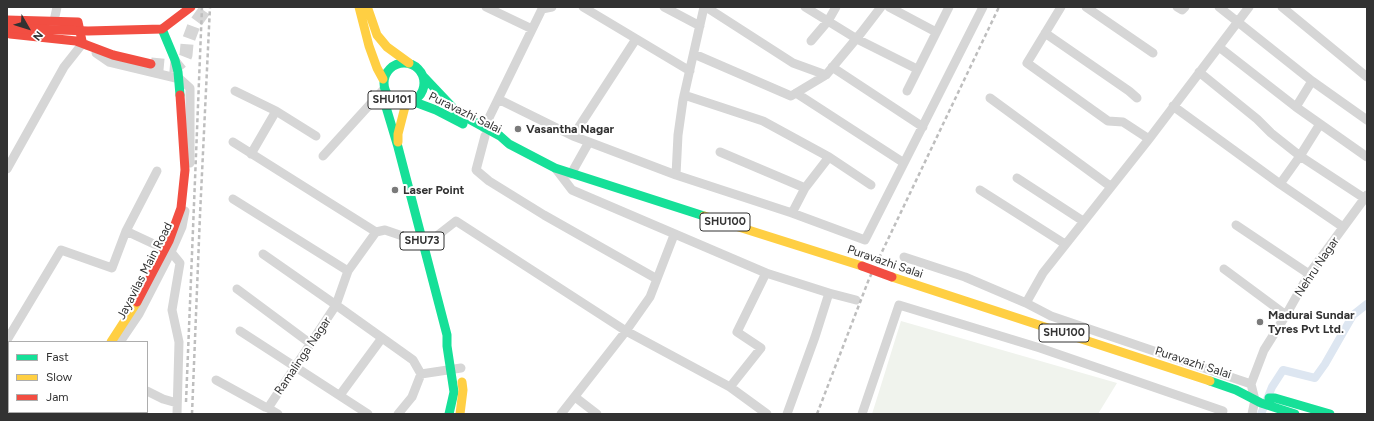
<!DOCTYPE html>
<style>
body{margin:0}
#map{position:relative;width:1374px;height:421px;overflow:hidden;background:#fff;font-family:Figtree,sans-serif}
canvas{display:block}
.frame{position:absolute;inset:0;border:8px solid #323232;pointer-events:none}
.legend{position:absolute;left:8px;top:341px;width:140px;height:72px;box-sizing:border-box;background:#fff;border:1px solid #adadad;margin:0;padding:5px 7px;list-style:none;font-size:12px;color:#323232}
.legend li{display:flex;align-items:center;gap:8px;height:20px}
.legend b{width:20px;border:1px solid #adadad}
.north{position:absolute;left:8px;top:8px;width:40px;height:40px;-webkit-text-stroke:3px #fff;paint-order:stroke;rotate:129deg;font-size:11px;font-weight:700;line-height:16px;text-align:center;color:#323232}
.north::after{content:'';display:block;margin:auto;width:14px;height:18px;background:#323232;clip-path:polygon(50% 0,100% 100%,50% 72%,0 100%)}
</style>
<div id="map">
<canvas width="1374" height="421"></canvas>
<div class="frame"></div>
<ul class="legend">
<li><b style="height:5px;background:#16e098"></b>Fast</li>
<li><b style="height:5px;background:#ffcf43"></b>Slow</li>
<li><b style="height:5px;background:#f24e42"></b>Jam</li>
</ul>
<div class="north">N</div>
</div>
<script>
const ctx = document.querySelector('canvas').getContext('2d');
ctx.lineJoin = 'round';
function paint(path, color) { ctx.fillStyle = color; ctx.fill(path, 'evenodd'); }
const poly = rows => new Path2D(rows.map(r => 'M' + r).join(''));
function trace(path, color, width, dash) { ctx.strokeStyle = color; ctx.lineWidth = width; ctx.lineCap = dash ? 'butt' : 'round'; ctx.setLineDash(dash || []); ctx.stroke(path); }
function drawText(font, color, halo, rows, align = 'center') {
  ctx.font = font + ' Figtree,sans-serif'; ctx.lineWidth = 4; ctx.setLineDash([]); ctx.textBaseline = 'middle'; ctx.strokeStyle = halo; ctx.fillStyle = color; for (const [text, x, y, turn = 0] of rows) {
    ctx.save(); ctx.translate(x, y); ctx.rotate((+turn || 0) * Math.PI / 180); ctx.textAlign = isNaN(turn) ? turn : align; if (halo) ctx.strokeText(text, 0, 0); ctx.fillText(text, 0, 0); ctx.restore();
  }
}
paint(poly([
 [901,321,1117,383,1098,414,872,414]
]), '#f0f3ed');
trace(poly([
 [1261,414,1272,387,1283,370,1315,378,1325,364,1353,315,1367,304]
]), '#dde6f1', 8);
trace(poly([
 [151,64,173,66,179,64,184,60,186,55,187,44,194,25,207,7]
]), '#d6d6d6', 13, [13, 6]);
trace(poly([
 [486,7,532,29],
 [583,7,690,71],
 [664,7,700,26],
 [706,7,793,63,826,75],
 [805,7,857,39,917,69],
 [889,7,936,32],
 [1061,7,1027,63,1108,121,1123,122,1149,139],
 [1086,7,1153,53],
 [1177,7,1182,10,1185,7],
 [1219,7,1312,81,1367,120],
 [1249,7,1149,139,1043,273,1026,303,1051,316,1251,384],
 [1282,7,1367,77],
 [54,21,57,7],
 [1045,33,1129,91,1137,98],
 [811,41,828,21,836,7],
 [1219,47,1296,107],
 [96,53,109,62,180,79,190,88,190,163],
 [694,54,791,96,826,75,861,33,881,7],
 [832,67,923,127],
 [1199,72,1257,119,1271,133,1300,156,1367,200],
 [1312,81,1296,107,1367,157],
 [235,91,276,111,251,154],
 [907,91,949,7],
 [796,93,904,163],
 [684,95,763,121,829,157,871,185],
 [990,98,1110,186],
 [498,99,573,136,589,142,676,175,792,213,865,240,983,7],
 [1173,106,1280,184,1300,156,1320,124],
 [276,111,316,136],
 [484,128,542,9,552,7],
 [485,136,476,170,489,181,544,215,657,279],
 [573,136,636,39],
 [233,142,376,232,385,230,423,243],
 [720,152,805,188],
 [323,156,384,89],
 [7,169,64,67,83,43,86,45],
 [556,169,572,190,766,273,737,332,761,348,730,387],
 [571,174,589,142],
 [676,175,678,135,683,100,704,7],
 [1017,178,1083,221],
 [1280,184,1343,227],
 [980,190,1065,244],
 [233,199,348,271,376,232],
 [792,213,805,188,829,157],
 [1236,225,1309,274],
 [126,231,171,252,180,263,172,310,179,342,177,414],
 [424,246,456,221,626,331,730,387,767,414],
 [263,254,336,305,348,271],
 [904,257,965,277,1026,303],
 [1224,269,1286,315],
 [766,273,829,293,815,337,787,414],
 [237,289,311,344],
 [829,293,856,300],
 [240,331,368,414],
 [7,340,61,250,112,268,126,231,157,171],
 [120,342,139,314,171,252,182,227,185,211],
 [216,380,265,407],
 [1251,384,1264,350,1286,315,1309,274,1367,195],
 [1251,384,1255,400,1252,414],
 [147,391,163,399,177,403],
 [340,395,382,338],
 [575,397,597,414],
 [265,407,268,408,336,305,413,360,421,374,461,368],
 [268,408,278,414],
 [76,412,79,414],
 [398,414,412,397,421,374],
 [561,414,626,331,650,297,674,235],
 [862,414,899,305,1040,348,1223,411]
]), '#d6d6d6', 9);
trace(poly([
 '384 83a20 20 0 1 1 40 0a20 20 0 1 1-40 0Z',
 [423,76,458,113,500,136,509,144,555,168,704,216],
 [387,94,386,107,398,147,447,335,447,346,454,392,449,414],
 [412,101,436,110,463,124],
 [1210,381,1236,390,1261,403,1295,414],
 [1269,398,1275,398,1330,414]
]), '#16e098', 9);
trace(poly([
 [359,7,369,46,377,68,383,79],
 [368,9,377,35,387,47,409,63],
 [398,142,398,134,406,103],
 [704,216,862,266],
 [892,277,1210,381],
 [111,342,137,302],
 [460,414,463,390,462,382]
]), '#ffcf43', 9);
trace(poly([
 [7,20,78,22,82,41],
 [10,34,76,41,113,55,151,64],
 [63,414,64,412]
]), '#f24e42', 9);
trace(poly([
 [186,402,202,7],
 [192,414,200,215,210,7],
 [817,414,869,279,999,7]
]), '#bebebe', 2.5, [4, 3]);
trace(poly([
 [162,29,175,60,178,72,180,95]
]), '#16e098', 9);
trace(poly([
 [7,28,88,31,162,29,191,7],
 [862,266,892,277],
 [137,302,169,241,181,208,185,170,180,95]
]), '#f24e42', 9);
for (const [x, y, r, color] of [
 [518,129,4,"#7a7a7a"],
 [395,190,4,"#7a7a7a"],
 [1260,322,4,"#7a7a7a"]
]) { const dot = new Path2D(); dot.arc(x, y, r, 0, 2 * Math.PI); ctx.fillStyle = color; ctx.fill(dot); trace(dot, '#fff', 1.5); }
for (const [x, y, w] of [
 [392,100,48],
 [725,222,50],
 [422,241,44],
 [1064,333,50]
]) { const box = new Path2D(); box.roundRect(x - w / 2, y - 9, w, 18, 3); ctx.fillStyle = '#fff'; ctx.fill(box); trace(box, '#323232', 1); }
drawText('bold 11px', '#323232', null, [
 ["SHU101",392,100],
 ["SHU100",725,222],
 ["SHU73",422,241],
 ["SHU100",1064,333]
]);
drawText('12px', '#323232', '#fff', [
 ["Puravazhi Salai",465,113,26],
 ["Puravazhi Salai",885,262,19],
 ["Nehru Nagar",1317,267,-56],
 ["Jayavilas Main Road",145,271,-63],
 ["Ramalinga Nagar",303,356,-56],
 ["Puravazhi Salai",1193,363,18]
]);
drawText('bold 12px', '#323232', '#fff', [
 ["Vasantha Nagar",526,129],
 ["Laser Point",403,190],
 ["Madurai Sundar",1268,315],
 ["Tyres Pvt Ltd.",1268,329]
], 'left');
</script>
